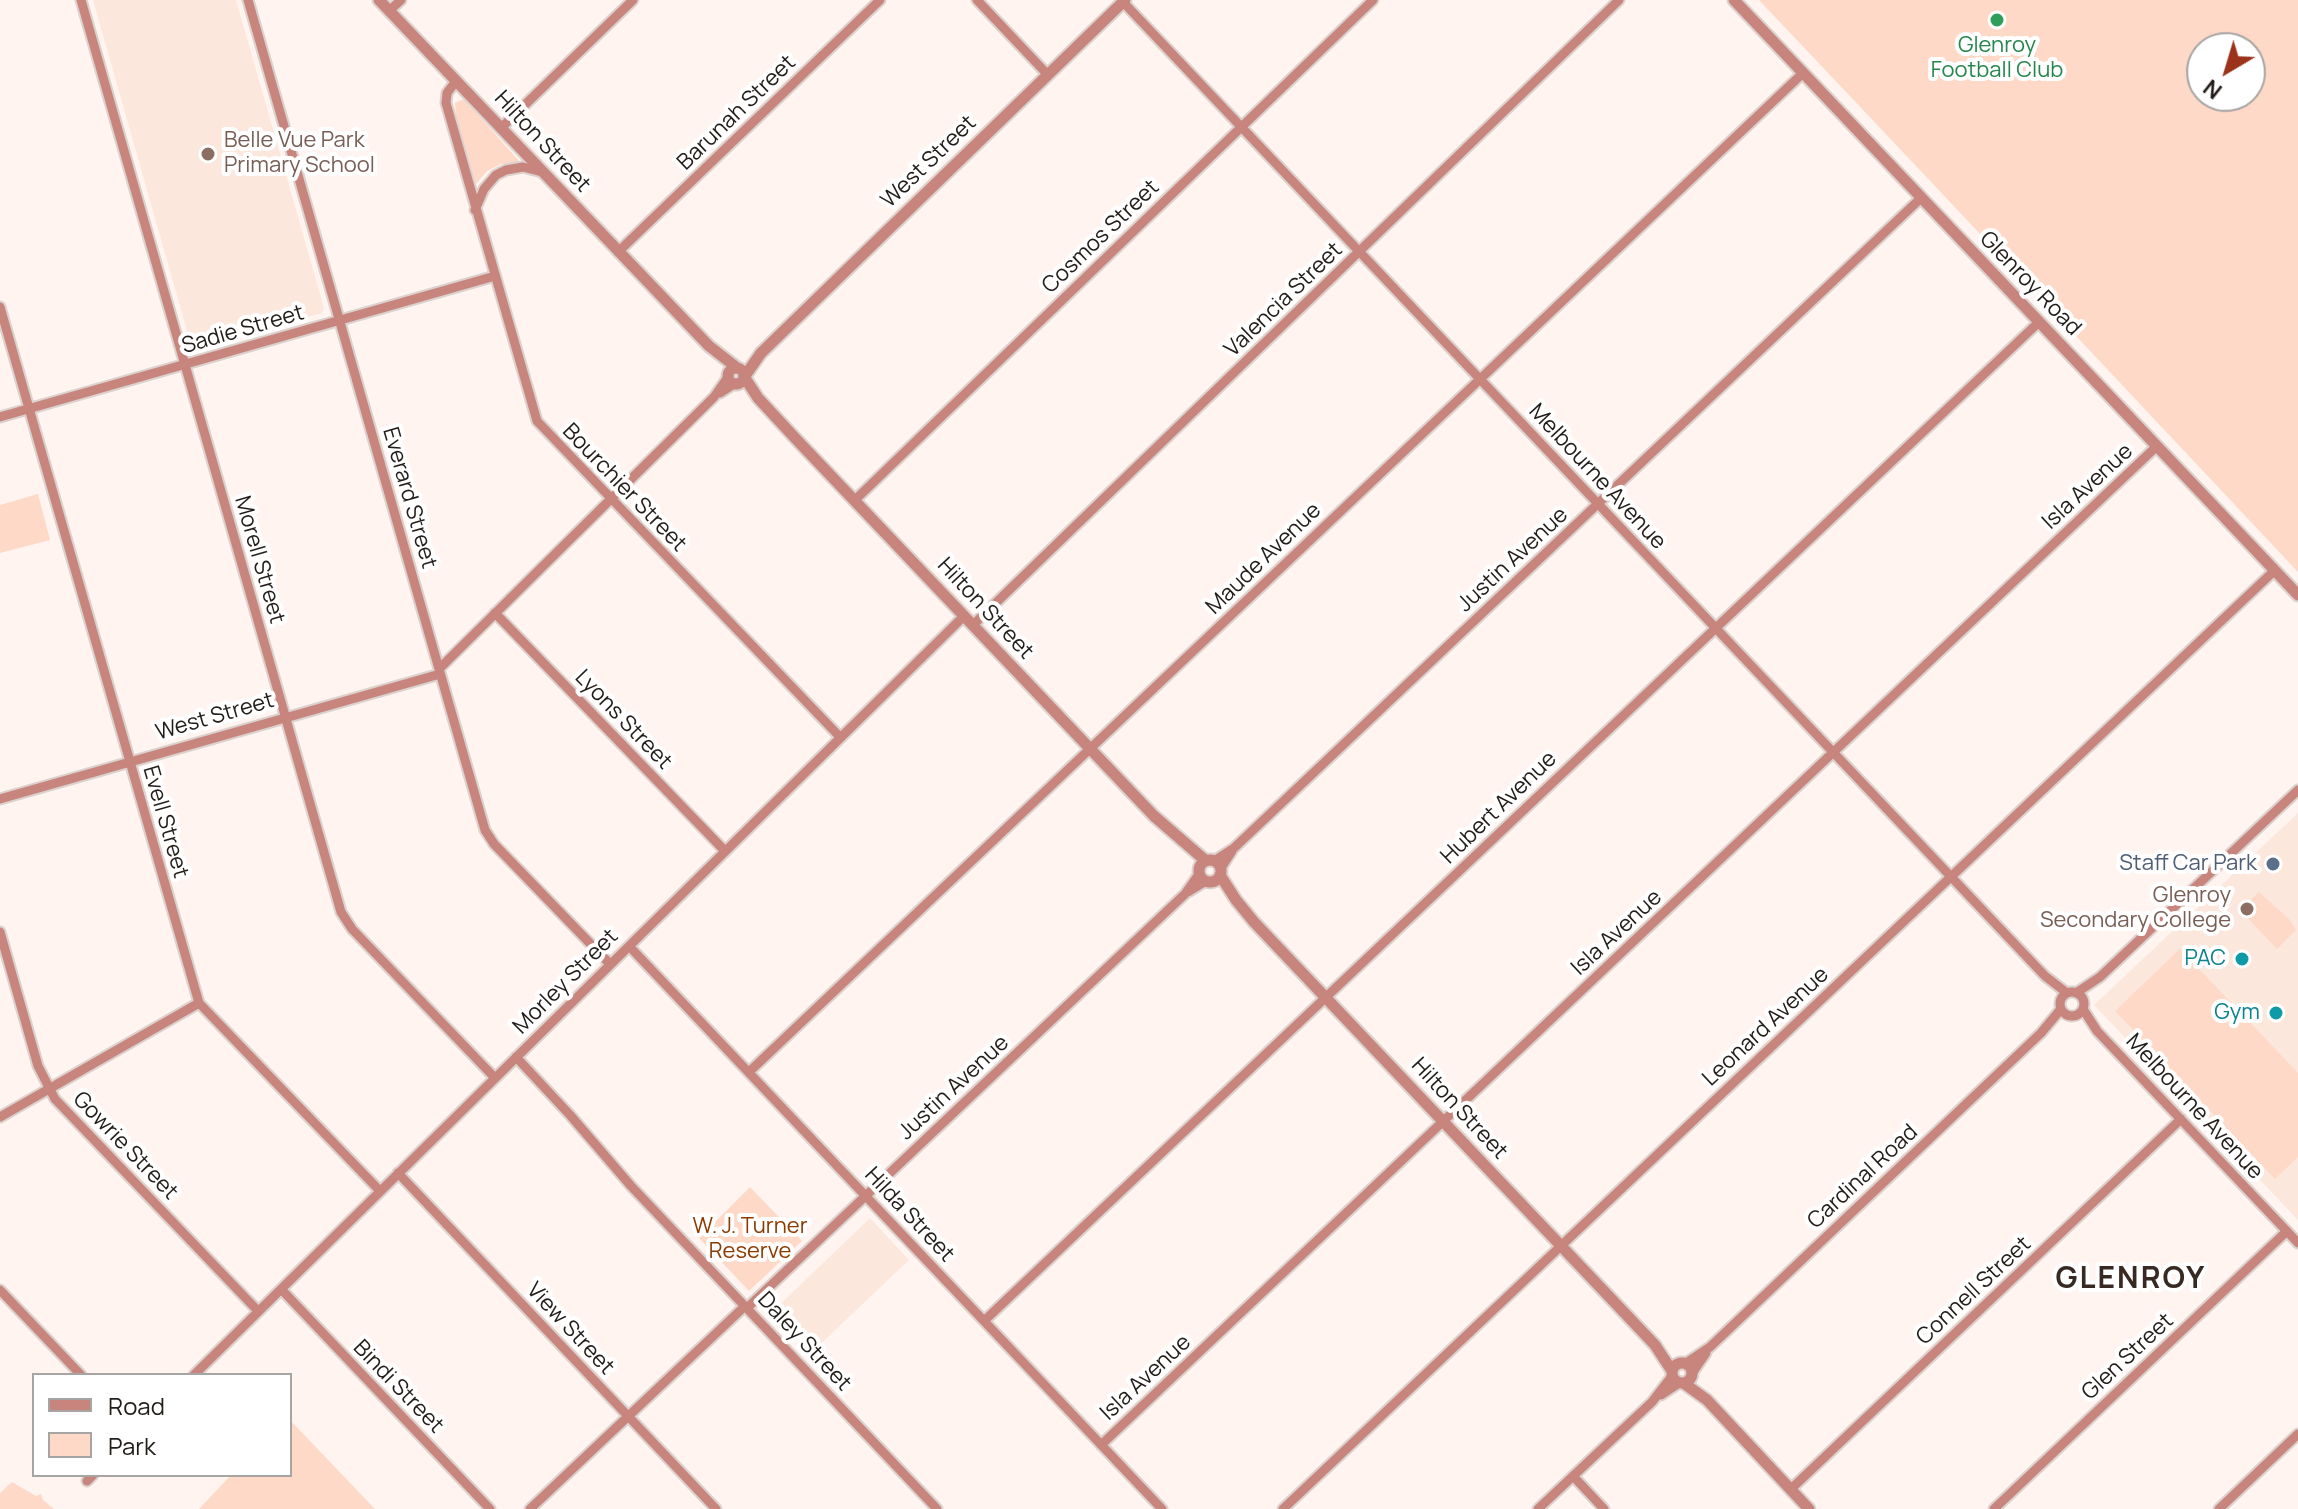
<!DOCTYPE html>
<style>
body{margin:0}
#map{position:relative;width:2298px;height:1509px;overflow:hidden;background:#fff4ef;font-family:Manrope,sans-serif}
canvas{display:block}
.legend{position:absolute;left:32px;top:1373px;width:260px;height:104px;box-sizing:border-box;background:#fff;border:2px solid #a7a5a3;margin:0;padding:10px 14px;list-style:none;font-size:24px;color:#231d19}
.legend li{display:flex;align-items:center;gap:16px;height:40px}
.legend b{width:40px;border:2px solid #a7a5a3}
.north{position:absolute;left:2186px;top:32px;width:80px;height:80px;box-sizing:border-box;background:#fff;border:2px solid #a7a5a3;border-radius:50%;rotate:218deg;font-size:22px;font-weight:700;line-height:32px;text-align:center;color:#231d19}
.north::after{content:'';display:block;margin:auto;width:28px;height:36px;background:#9b321a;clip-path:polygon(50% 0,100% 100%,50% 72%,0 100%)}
</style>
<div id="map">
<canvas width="2298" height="1509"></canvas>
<ul class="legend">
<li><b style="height:10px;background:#c8857e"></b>Road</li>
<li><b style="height:22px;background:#ffd9c7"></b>Park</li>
</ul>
<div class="north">N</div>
</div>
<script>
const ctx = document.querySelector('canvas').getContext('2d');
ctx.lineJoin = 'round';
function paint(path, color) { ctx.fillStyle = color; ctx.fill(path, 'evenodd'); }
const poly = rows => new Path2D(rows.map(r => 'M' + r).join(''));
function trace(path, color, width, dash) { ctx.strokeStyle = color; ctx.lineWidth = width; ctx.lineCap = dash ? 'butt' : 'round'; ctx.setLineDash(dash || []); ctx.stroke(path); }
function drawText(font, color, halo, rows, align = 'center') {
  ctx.font = font + ' Manrope,sans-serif'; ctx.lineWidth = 8; ctx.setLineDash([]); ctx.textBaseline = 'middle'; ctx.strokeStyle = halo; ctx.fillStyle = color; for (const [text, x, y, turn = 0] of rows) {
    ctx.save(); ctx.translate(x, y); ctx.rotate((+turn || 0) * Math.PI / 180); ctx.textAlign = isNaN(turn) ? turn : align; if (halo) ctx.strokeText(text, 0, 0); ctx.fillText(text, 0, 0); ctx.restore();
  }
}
paint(poly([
 [93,0,236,0,324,308,322,313,196,348,191,345],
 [2298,813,2298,1220,2094,1005],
 [870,1218,909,1260,811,1353,772,1312]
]), '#fce7dd');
paint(poly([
 [1759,0,2298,0,2298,572,1934,185],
 [2202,48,2250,48,2250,96,2202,96],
 [464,99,521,163,501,164,487,171,476,184,456,116,455,103],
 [38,494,50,540,0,553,0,505],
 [2259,892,2290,920,2296,930,2277,949,2240,910],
 [2180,949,2298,1073,2298,1157,2275,1179,2115,1011],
 [750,1187,802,1241,749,1291,699,1238],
 [290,1420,375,1509,199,1509,231,1475,290,1475],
 [12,1482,36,1496,41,1494,43,1500,54,1509,0,1509,0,1493]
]), '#ffd9c7');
const minor = poly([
 [81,0,341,912,352,929,495,1078],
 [248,0,485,830,494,844,610,964],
 [977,0,1048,75],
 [1123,2,2045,976,2067,993],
 [389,11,401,0],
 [456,81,447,93,446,103,537,421,840,737],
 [501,128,633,0],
 [475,210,484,189,496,175,506,170,523,167,542,172],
 [618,252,880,0],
 [0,307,199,1003,380,1191],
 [720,393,734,384],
 [0,417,495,276],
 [855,500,1373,0],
 [495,613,725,851],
 [973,625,1619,0],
 [439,669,714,397,728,377],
 [0,799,440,674],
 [1214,861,1234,848,1921,198],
 [1221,868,1232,851],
 [1188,892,1206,881],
 [0,932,38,1066,55,1099,258,1311],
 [629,946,1162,1509],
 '2060 1004a12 12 0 1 1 24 0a12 12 0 1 1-24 0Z',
 [2076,993,2100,977,2298,790],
 [2083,1009,2097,1031,2298,1243],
 [516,1057,570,1115,631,1186,937,1509],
 [749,1072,1803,73],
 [0,1117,199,1003],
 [398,1173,716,1509],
 [281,1289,490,1509],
 [0,1290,81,1375],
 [747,1308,1185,894,1199,874],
 [984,1321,2039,322],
 [1686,1363,1710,1347,2041,1033,2061,1009],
 [1693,1372,1706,1353],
 [194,1375,964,616],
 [1661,1395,1679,1383],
 [1101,1445,2157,446],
 [1573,1476,1604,1509],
 [87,1481,93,1475],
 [1791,1489,2181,1119],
 [530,1509,745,1306],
 [1283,1509,2274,571],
 [1538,1509,1652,1402,1672,1376],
 [1994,1509,2287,1231],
 [2219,1509,2298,1434]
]);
const tertiary = poly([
 [379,0,709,346,736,367],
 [1734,0,2298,595],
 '728 376a8 8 0 1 1 16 0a8 8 0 1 1-16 0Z',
 [745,376,761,353,1125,0],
 [745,378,758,398,796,439,1154,816,1206,861],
 '1199 871a11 11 0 1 1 22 0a11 11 0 1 1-22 0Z',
 [1220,875,1236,900,1254,922,1655,1345,1672,1371],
 '1672 1373a10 10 0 1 1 20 0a10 10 0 1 1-20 0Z',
 [1685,1384,1707,1400,1809,1509]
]);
trace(minor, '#dcd2cd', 13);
trace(tertiary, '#dcd2cd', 15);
trace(minor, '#c8857e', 9);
trace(tertiary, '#c8857e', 11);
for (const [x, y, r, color] of [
 [1997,20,8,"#2e9e5b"],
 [208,154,8,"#8d6e63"],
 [2273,864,8,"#5c6f8a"],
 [2247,909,8,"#8d6e63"],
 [2242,959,8,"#0f9aa8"],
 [2276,1013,8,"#0f9aa8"]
]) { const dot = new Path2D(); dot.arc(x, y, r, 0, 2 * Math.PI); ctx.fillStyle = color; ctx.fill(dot); trace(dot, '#fff', 3); }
drawText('22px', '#27864d', '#fff', [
 ["Glenroy",1997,46],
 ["Football Club",1997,71]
]);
drawText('22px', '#231d19', '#fff', [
 ["Barunah Street",737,113,-44],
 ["Hilton Street",542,142,47],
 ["West Street",929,162,-44],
 ["Cosmos Street",1101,237,-44],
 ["Glenroy Road",2030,284,46],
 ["Valencia Street",1284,300,-44],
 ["Sadie Street",243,330,-16],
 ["Melbourne Avenue",1597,477,47],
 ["Isla Avenue",2088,487,-43],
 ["Bourchier Street",624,488,46],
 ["Everard Street",409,498,74],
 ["Maude Avenue",1264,559,-44],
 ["Morell Street",259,560,74],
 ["Justin Avenue",1513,560,-43],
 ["Hilton Street",985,609,47],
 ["West Street",215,717,-16],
 ["Lyons Street",623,720,46],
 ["Hubert Avenue",1499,808,-44],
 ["Evell Street",165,822,74],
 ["Isla Avenue",1617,933,-43],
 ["Morley Street",566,982,-45],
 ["Leonard Avenue",1766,1027,-43],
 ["Justin Avenue",954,1088,-43],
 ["Melbourne Avenue",2194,1107,47],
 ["Hilton Street",1459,1109,47],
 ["Gowrie Street",125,1146,46],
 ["Cardinal Road",1863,1177,-43],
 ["Hilda Street",909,1215,47],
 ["Connell Street",1974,1291,-43],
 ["View Street",570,1329,47],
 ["Daley Street",804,1342,47],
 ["Glen Street",2128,1357,-43],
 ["Isla Avenue",1146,1378,-43],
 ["Bindi Street",398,1387,46]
]);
drawText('22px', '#785e54', '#fff', [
 ["Belle Vue Park",224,141],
 ["Primary School",224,166],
 ["Glenroy",2231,896,"right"],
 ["Secondary College",2231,921,"right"]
], 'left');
drawText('22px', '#4e5e75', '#fff', [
 ["Staff Car Park",2257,864]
], 'right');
drawText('22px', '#0d838f', '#fff', [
 ["PAC",2226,959],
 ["Gym",2260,1013]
], 'right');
drawText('22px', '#8c3a00', '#fff', [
 ["W. J. Turner",750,1227],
 ["Reserve",750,1252]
]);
ctx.letterSpacing = '2px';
drawText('bold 30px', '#382a23', '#fff', [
 ["GLENROY",2131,1280]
]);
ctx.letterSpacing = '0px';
</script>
